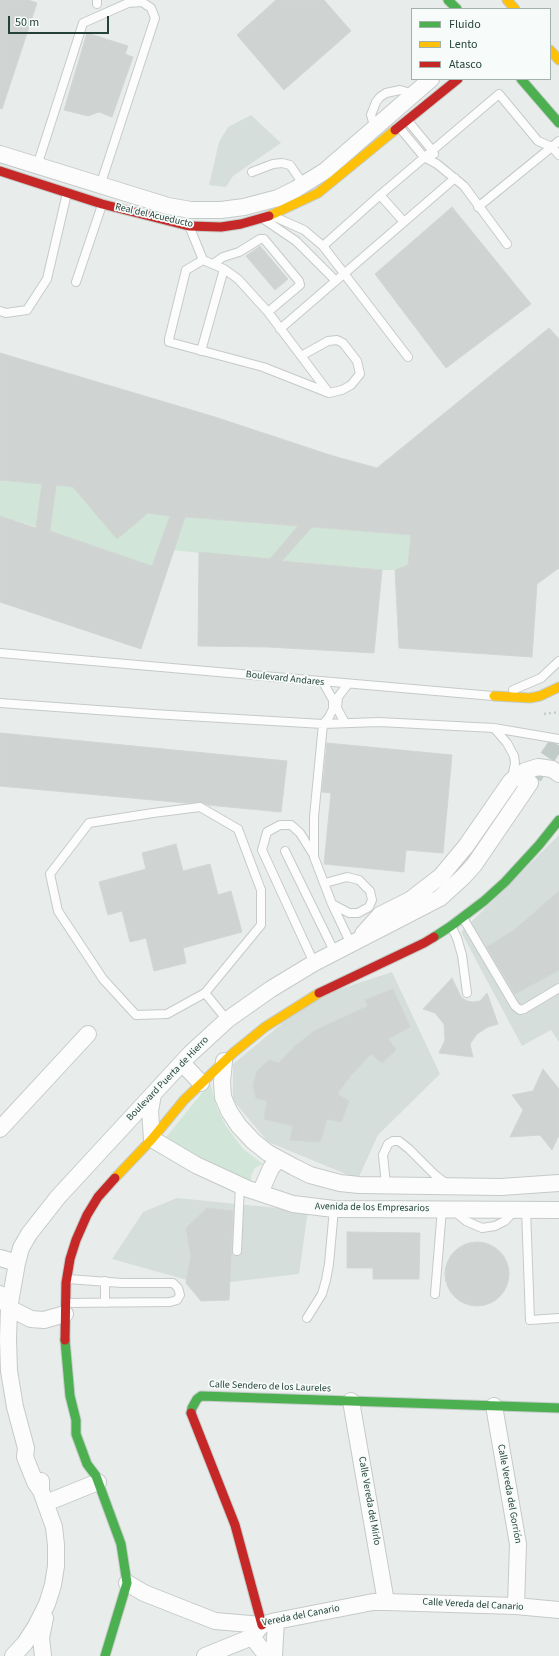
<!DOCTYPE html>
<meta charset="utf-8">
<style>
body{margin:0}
#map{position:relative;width:559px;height:1656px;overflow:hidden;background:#e8edeb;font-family:"Source Sans 3",sans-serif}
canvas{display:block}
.legend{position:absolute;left:411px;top:8px;width:140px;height:72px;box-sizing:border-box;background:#f7fbf9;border:1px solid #a3b1ad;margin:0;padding:5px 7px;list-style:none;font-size:12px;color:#24423a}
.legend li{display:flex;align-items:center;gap:8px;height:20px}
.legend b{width:20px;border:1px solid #a3b1ad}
.scale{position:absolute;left:8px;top:16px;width:101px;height:18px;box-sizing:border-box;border:2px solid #24423a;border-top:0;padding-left:5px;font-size:12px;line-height:14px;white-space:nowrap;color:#24423a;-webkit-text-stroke:3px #f7fbf9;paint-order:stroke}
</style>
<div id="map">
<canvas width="559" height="1656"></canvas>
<ul class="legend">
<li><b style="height:5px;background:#4caf50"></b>Fluido</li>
<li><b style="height:5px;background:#ffc107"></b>Lento</li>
<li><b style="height:5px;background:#c62828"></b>Atasco</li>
</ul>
<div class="scale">50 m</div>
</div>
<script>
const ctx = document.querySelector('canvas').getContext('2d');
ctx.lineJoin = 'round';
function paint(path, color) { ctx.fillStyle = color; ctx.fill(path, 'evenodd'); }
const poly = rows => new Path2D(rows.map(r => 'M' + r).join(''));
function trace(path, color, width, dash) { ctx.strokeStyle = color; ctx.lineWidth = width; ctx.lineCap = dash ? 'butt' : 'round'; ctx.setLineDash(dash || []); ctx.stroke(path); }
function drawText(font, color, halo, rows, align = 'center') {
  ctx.font = font + ' "Source Sans 3",sans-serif'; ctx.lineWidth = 3.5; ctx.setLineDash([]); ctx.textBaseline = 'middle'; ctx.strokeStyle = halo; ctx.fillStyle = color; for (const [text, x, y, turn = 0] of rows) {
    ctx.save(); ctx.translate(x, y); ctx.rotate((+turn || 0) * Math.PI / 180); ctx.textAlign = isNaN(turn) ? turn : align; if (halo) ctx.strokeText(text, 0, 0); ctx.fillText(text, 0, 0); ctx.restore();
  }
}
paint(poly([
 [251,115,281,143,233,176,226,187,209,185,219,142,228,127],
 [559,835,559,1042,551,1030,522,1046,461,932],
 [392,972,440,1074,378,1135,358,1179,268,1142,233,1100,233,1064,313,998],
 [177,1198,308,1211,299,1274,205,1285,112,1259,143,1212]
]), '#d6dedb');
paint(poly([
 [0,480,160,495,170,516,411,535,408,565,395,570,382,570,159,549,152,566,50,531,0,516],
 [210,1083,217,1108,226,1126,243,1149,263,1164,255,1168,251,1176,251,1185,163,1141]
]), '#d1e6d8');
const building = poly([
 [0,0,28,0,37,3,2,109,0,108,0,0],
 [276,0,324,0,351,31,284,90,237,35,276,0],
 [87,33,128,46,125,54,133,57,112,117,99,112,88,116,64,110,87,33],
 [452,207,531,304,446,368,375,274,452,207],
 [260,246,288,279,275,290,246,256,260,246],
 [549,328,559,339,559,568,537,584,532,657,399,648,395,570,408,565,411,535,312,527,282,561,382,570,374,653,268,647,198,646,199,552,270,559,298,526,185,517,141,649,0,602,0,516,36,528,42,484,0,480,0,353,215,417,333,456,377,468,549,328],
 [56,485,73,487,117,539,148,513,170,516,152,566,50,531,56,485],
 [0,733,287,761,281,812,208,805,200,802,186,803,0,786,0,733],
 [327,743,452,755,443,853,406,850,404,872,324,864,331,793,322,792,327,743],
 [176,844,183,871,210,864,218,895,231,891,242,932,183,948,186,963,154,971,146,938,130,942,122,911,108,915,99,882,146,869,142,853,176,844],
 [559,891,559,970,515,994,487,947,514,930,559,891],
 [452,978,461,997,467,1001,473,1002,480,1001,487,993,498,1024,488,1027,477,1034,470,1044,473,1057,439,1053,445,1040,444,1024,435,1013,423,1009,452,978],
 [393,989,410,1027,388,1039,396,1050,382,1063,371,1054,352,1074,337,1094,349,1101,341,1122,327,1119,320,1142,290,1140,293,1126,264,1119,267,1101,256,1098,253,1085,257,1071,269,1060,279,1063,294,1047,314,1031,368,1006,365,1000,393,989],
 [543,1069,559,1089,559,1135,552,1150,540,1135,510,1137,523,1110,512,1095,533,1091,543,1069],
 [207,1208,233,1211,229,1300,201,1301,186,1283,191,1256,186,1228,207,1208],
 [347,1232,420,1233,419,1279,373,1279,373,1268,347,1268,347,1232],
 '445 1274a32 32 0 1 1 64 0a32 32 0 1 1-64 0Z'
]);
paint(building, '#cfd4d2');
trace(building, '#d1d6d4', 1);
trace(poly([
 [534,777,559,740]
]), '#c1cbc8', 16, [16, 8]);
const lane = poly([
 [97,0,97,4],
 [408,121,432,150,434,154],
 [399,127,424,157,437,164,464,186,507,244],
 [375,129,371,115,376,102,380,97,386,93,400,90,407,92,414,96],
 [37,166,83,23,128,3,142,2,151,8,155,18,100,186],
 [252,172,273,164,282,163,290,165,304,185],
 [380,195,404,222],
 [478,207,559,141],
 [275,217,304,230,323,246,408,357],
 [265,220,296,241,336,281],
 [190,228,203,260],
 [323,246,380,195,499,94,538,141,552,147,559,155],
 [213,264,223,257,239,252,260,239,264,239,299,281,300,285,268,312],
 [76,282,102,205],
 [0,311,6,313,27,310,47,279,67,193],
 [280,329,455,178],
 [201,351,224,269],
 [301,356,328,341,337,340,343,343,357,361,360,374,351,385,342,390,329,393,263,367,169,342,169,339,186,270,203,260,224,269,238,279,268,312,329,393],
 [0,653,493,696],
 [323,682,333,700,333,709,329,717,323,724,314,817,314,857,332,904,351,944],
 [513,690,541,678,559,661],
 [0,703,153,714,323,724,379,722,494,728,559,739],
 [345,723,337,708,338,697,348,684],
 [494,728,507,743,514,756,515,763,512,778],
 [200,807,238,829,261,890,261,925,205,993,167,1014,136,1015,103,979,58,911,50,874,89,823,153,813,200,807],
 [285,851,335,953],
 [313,854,300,833,291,825,280,825,267,832,262,850,314,963],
 [325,883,347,877,359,880,370,891,372,900,369,907,358,913,349,913,332,904],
 [463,918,515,1006,520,1010,524,1009,559,988],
 [451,926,457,938,462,955,467,993],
 [205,993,227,1020],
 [386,1185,383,1155,388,1144,393,1141,399,1141,409,1149,435,1175,448,1185],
 [526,1209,530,1320,559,1318],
 [454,1211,466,1221,482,1228,495,1226,505,1221,515,1210],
 [237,1251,240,1185],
 [435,1294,442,1209],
 [66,1303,170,1302,177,1300,180,1295,178,1288,173,1283,122,1283,68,1279],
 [105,1303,105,1281],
 [307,1318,322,1294,326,1280,329,1264,334,1209]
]);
const street = poly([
 [0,154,168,206,191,210,221,210,244,207,278,198,296,189,325,171,431,79],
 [363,934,380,915,410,900,441,876,466,846,511,781,525,771,538,767,552,769,559,774],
 [224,1061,222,1082,223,1097,229,1111,239,1126,253,1141,268,1153,294,1167,310,1175,340,1183,359,1185,501,1187,559,1183],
 [182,1063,201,1083],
 [153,1094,150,1111,152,1139,196,1165,248,1189,293,1204,334,1209,559,1210],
 [0,1129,88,1034],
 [260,1193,271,1168,279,1159],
 [0,1258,17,1263],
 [0,1294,9,1308,31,1319,44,1320,65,1314],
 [351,1401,386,1602],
 [494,1406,518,1544,516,1606],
 [41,1491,35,1482,25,1457,26,1448,15,1407,9,1371,8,1339,9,1308,17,1263,21,1248,29,1234,58,1197,190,1054,227,1020,271,989,314,963,440,898,463,877,474,865,530,783],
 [46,1503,98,1482],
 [127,1583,144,1593,215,1621,262,1625,276,1621,373,1602,386,1602,516,1606,559,1610],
 [252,1637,267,1656],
 [13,1656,25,1643,36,1626,47,1604,53,1585,56,1566,56,1545,54,1527,41,1491,41,1481],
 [43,1656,41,1638,45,1618],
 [205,1656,252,1637,262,1625],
 [274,1656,276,1621]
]);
const fast = poly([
 [448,0,457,9],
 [521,79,559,123],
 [434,937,451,926,484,901,505,882,539,845,559,820],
 [65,1340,70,1396,76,1420,76,1434,87,1464,96,1476,121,1544,127,1583,105,1656],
 [191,1413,192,1408,197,1399,201,1396,559,1408]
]);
const slow = poly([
 [507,0,515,9],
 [550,50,559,60],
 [269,216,318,193,395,130],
 [494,696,530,698,540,696,559,687],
 [115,1178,152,1139,184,1100,233,1053,265,1027,319,993]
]);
const jam = poly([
 [395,130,458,79],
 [0,171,102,204,189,226,221,227,241,224,269,216],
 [319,993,424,943,434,937],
 [65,1340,66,1283,70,1259,76,1240,87,1215,98,1197,115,1178],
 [191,1413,235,1525,262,1625]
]);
trace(lane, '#c5cac8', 10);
trace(street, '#c5cac8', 18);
trace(fast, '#c3cbc8', 11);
trace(slow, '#c3cbc8', 11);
trace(jam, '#c3cbc8', 11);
trace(poly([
 [544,714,559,712]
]), '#c3ccca', 2.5, [2, 3]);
trace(lane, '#fcfcfc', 8);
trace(street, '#fcfcfc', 16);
trace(fast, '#4caf50', 9);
trace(slow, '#ffc107', 9);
trace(jam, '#c62828', 9);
drawText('10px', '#24423a', '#f7fbf9', [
 ["Real del Acueducto",154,216,13],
 ["Boulevard Andares",285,679,6],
 ["Boulevard Puerta de Hierro",168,1079,-46],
 ["Avenida de los Empresarios",372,1208,1],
 ["Calle Sendero de los Laureles",270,1387,2],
 ["Calle Vereda del Gorrión",509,1494,80],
 ["Calle Vereda del Mirlo",369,1501,80],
 ["Calle Vereda del Canario",473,1605,3],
 ["Vereda del Canario",301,1616,-11]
]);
</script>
